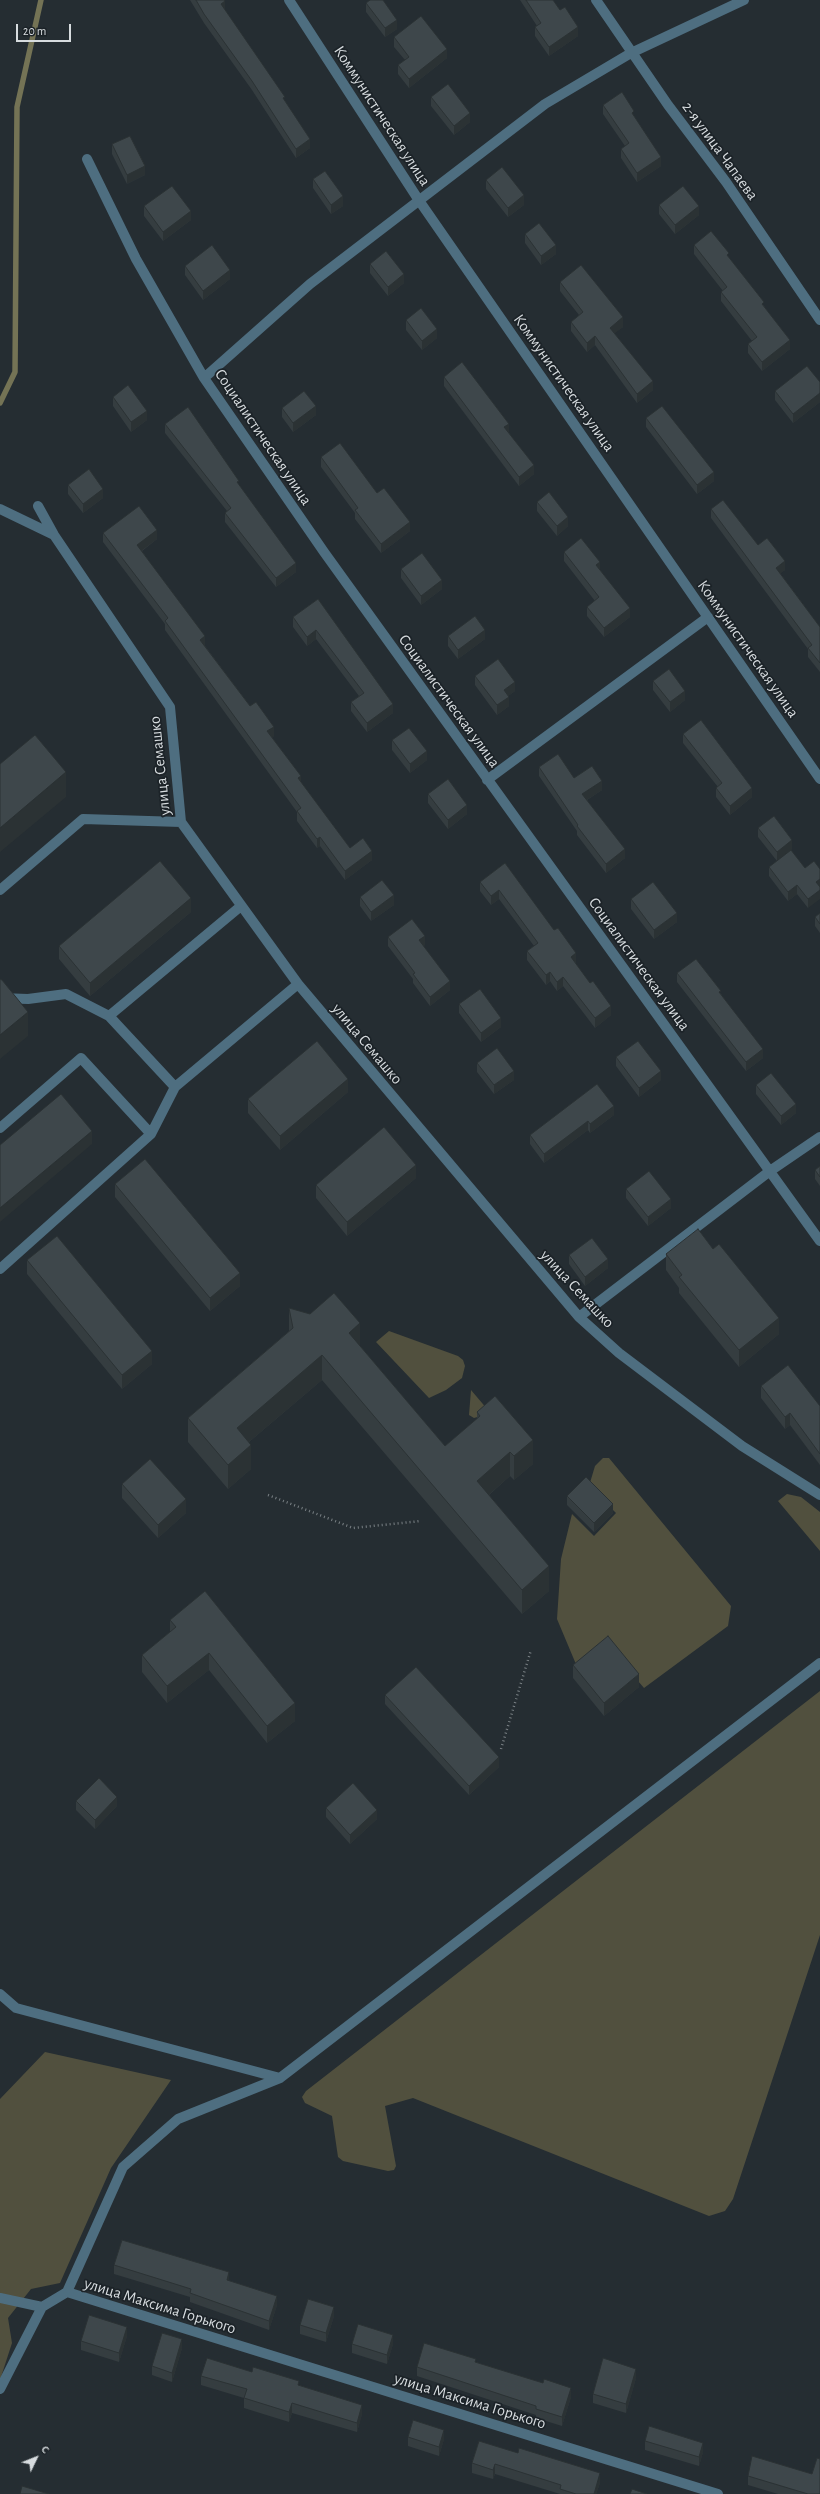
<!DOCTYPE html>
<meta charset="utf-8">
<style>
body{margin:0}
#map{position:relative;width:820px;height:2494px;overflow:hidden;background:#252d32;font-family:"Alegreya Sans",sans-serif}
canvas{display:block}
.north{position:absolute;left:16px;top:2438px;width:40px;height:40px;-webkit-text-stroke:3px #1c2328;paint-order:stroke;rotate:47deg;font-size:11px;font-weight:700;line-height:16px;text-align:center;color:#d7dcdf}
.north::after{content:'';display:block;margin:auto;width:14px;height:18px;background:#d7dcdf;clip-path:polygon(50% 0,100% 100%,50% 72%,0 100%)}
.scale{position:absolute;left:16px;top:24px;width:55px;height:18px;box-sizing:border-box;border:2px solid #d7dcdf;border-top:0;padding-left:5px;font-size:12px;line-height:14px;white-space:nowrap;color:#d7dcdf;-webkit-text-stroke:3px #1c2328;paint-order:stroke}
</style>
<div id="map">
<canvas width="820" height="2494"></canvas>
<div class="north">С</div>
<div class="scale">20 m</div>
</div>
<script>
const ctx = document.querySelector('canvas').getContext('2d');
ctx.lineJoin = 'round';
function paint(path, color) { ctx.fillStyle = color; ctx.fill(path, 'evenodd'); }
const poly = rows => new Path2D(rows.map(r => 'M' + r).join(''));
function trace(path, color, width, dash) { ctx.strokeStyle = color; ctx.lineWidth = width; ctx.lineCap = dash ? 'butt' : 'round'; ctx.setLineDash(dash || []); ctx.stroke(path); }
function drawText(font, color, halo, rows, align = 'center') {
  ctx.font = font + ' "Alegreya Sans",sans-serif'; ctx.lineWidth = 3.5; ctx.setLineDash([]); ctx.textBaseline = 'middle'; ctx.strokeStyle = halo; ctx.fillStyle = color; for (const [text, x, y, turn = 0] of rows) {
    ctx.save(); ctx.translate(x, y); ctx.rotate((+turn || 0) * Math.PI / 180); ctx.textAlign = isNaN(turn) ? turn : align; if (halo) ctx.strokeText(text, 0, 0); ctx.fillText(text, 0, 0); ctx.restore();
  }
}
paint(poly([
 [389,1331,458,1356,463,1360,465,1366,462,1378,446,1390,429,1398,376,1342],
 [471,1390,488,1410,481,1416,474,1418,469,1415],
 [603,1458,609,1458,731,1606,728,1626,644,1688,608,1646,578,1669,557,1619,561,1559,572,1514,594,1536,616,1513,589,1486,595,1466],
 [787,1494,801,1497,820,1512,820,1551,778,1501],
 [820,1691,820,1935,733,2199,725,2211,709,2216,413,2098,385,2106,396,2166,394,2170,388,2171,343,2161,338,2157,332,2116,305,2103,302,2097,306,2091],
 [45,2052,171,2080,111,2168,60,2283,31,2289,8,2318,12,2343,0,2380,0,2099]
]), '#51503e');
trace(poly([
 [0,403,15,372,17,107,41,0]
]), '#747355', 5.5);
trace(poly([
 [268,1495,353,1528,421,1521],
 [501,1749,531,1650]
]), '#7a8185', 2.5, [1, 3]);
trace(poly([
 [289,0,418,199,820,779],
 [596,0,668,105,726,182,820,320],
 [87,159,136,259,204,378,324,552,820,1241],
 [204,378,310,284,545,104,631,53,744,0],
 [38,506,54,535,170,707,181,822,298,984,579,1317,619,1353,742,1446,820,1495],
 [0,509,54,535],
 [487,780,708,617],
 [0,890,83,819,181,822],
 [0,998,28,999,66,994,109,1016],
 [175,1087,109,1016,241,906],
 [0,1128,81,1058,151,1134,175,1087,298,984],
 [0,1269,151,1134],
 [579,1317,770,1171,820,1137],
 [0,1994,16,2008,280,2078],
 [67,2292,123,2167,178,2119,280,2078,820,1663],
 [67,2292,718,2494],
 [0,2298,42,2307],
 [0,2389,42,2307,67,2292]
]), '#4e6e80', 10);
paint(poly([
 [190,0,224,0,225,10,285,102,310,148,296,158,252,90,204,23],
 [520,0,553,0,578,36,549,56,535,36,535,27,537,26],
 [366,3,397,29,385,37,366,12],
 [394,37,447,58,409,88,398,74,398,65,405,60,394,47],
 [431,97,470,122,454,135,431,106],
 [603,105,634,117,661,166,637,182,621,158,621,149,625,146,603,114],
 [112,144,145,175,127,184,112,154],
 [313,179,343,206,331,214,313,188],
 [486,180,524,205,508,217,486,189],
 [659,205,699,215,675,234,659,214],
 [144,206,191,220,163,241,144,216],
 [525,234,556,254,541,265,525,243],
 [694,245,729,258,764,306,790,349,762,371,748,353,748,344,752,341,721,301,721,292,723,291,694,254],
 [370,264,404,283,388,296,370,273],
 [185,266,230,279,203,300,185,275],
 [560,282,623,327,614,333,653,390,637,403,595,345,587,352,571,331,571,322,579,315,560,291],
 [406,320,437,338,422,350,406,330],
 [444,377,509,433,534,474,519,486,444,386],
 [820,382,820,402,793,423,775,400,775,391],
 [113,397,147,420,131,432,113,406],
 [282,408,316,415,293,432,282,417],
 [646,418,714,481,697,494,646,427],
 [165,424,239,485,296,572,276,587,225,522,225,513,227,511,165,433],
 [321,457,377,493,410,531,381,553,355,519,355,513,321,467],
 [68,485,103,498,83,513,68,494],
 [537,502,568,526,557,536,537,511],
 [711,509,758,545,785,570,780,573,820,627,820,672,808,657,808,649,711,518],
 [103,533,157,539,142,551,205,646,250,706,274,736,272,737,301,783,350,848,372,860,345,880,320,846,317,848,297,821,297,812,165,630,165,624,103,542],
 [564,552,600,570,630,617,604,637,587,616,587,607,595,601,564,561],
 [401,569,442,589,421,605,401,578],
 [318,599,393,713,367,732,351,711,351,702,359,696,316,639,307,646,293,627,293,617],
 [448,636,485,639,458,659,448,646],
 [475,676,515,691,508,696,509,706,497,715,475,685],
 [653,681,685,700,670,712,653,690],
 [683,734,752,797,730,815,716,797,716,788,718,787,683,743],
 [392,740,427,760,410,773,392,750],
 [539,767,574,778,602,790,587,800,625,858,606,873,577,835,577,831,539,776],
 [428,794,467,814,448,829,428,803],
 [758,828,792,849,777,861,758,837],
 [505,863,576,962,575,963,611,1015,595,1028,563,986,557,991,550,981,546,985,527,960,527,951,534,946,499,899,491,905,480,891,480,882],
 [769,867,820,869,808,908,797,894,788,901,769,876],
 [360,897,394,905,371,921,360,906],
 [631,899,677,922,654,939,631,909],
 [191,912,90,996,59,959,59,946],
 [820,913,820,933,815,926,815,917],
 [388,937,425,945,423,946,450,990,430,1006,413,983,413,979,388,946],
 [677,973,721,994,763,1058,746,1071,677,982],
 [459,1004,501,1027,481,1042,459,1013],
 [616,1057,661,1080,639,1097,616,1066],
 [477,1063,514,1080,494,1094,477,1072],
 [756,1085,796,1113,781,1125,756,1094],
 [348,1092,280,1150,248,1113,248,1099],
 [614,1115,590,1133,588,1130,544,1163,530,1144,530,1135],
 [820,1166,820,1186,815,1179,815,1170],
 [416,1178,347,1236,316,1198,316,1185],
 [115,1184,240,1286,210,1311,115,1197],
 [626,1189,671,1208,648,1226,626,1198],
 [666,1254,779,1334,739,1367,679,1293,679,1288,666,1270],
 [569,1255,608,1268,585,1286,569,1264],
 [27,1260,152,1364,122,1389,27,1274],
 [289,1308,360,1346,445,1446,477,1419,477,1412,533,1464,514,1480,510,1476,489,1495,549,1591,522,1614,322,1380,249,1442,251,1469,228,1489,188,1442,188,1418,289,1331],
 [761,1386,820,1406,820,1465,790,1425,785,1429,761,1398],
 [122,1484,186,1513,158,1538,122,1498],
 [567,1496,613,1513,594,1532,567,1505],
 [170,1620,295,1721,267,1743,209,1670,167,1703,142,1672,142,1655,170,1632],
 [573,1665,639,1687,604,1716,573,1678],
 [385,1695,499,1767,469,1795,385,1704],
 [76,1801,117,1806,95,1829,76,1810],
 [326,1808,377,1819,350,1844,326,1817],
 [114,2265,229,2281,277,2305,269,2330,190,2302,190,2297,114,2274],
 [334,2316,326,2342,300,2334,300,2325],
 [127,2336,119,2362,81,2350,81,2341],
 [352,2344,393,2344,387,2364,352,2353],
 [182,2348,172,2382,152,2375,152,2366],
 [476,2362,571,2397,562,2426,536,2418,536,2415,417,2376,417,2367],
 [252,2372,299,2386,362,2414,357,2432,292,2413,289,2422,244,2408,244,2398,201,2385,201,2376],
 [636,2378,626,2413,593,2403,593,2394],
 [408,2437,444,2439,439,2456,408,2446],
 [479,2441,600,2483,596,2494,560,2494,495,2474,493,2479,472,2473,472,2463],
 [645,2441,703,2452,699,2466,645,2450],
 [748,2476,820,2494,778,2494,748,2485]
]), '#353d40');
paint(poly([
 [225,1,225,10,221,4],
 [397,20,397,29,385,37,385,28],
 [578,27,578,36,549,56,549,47],
 [447,49,447,58,409,88,409,79],
 [470,113,470,122,454,135,454,126],
 [310,139,310,148,296,158,296,149],
 [661,157,661,166,637,182,637,173],
 [145,166,145,175,127,184,127,175],
 [524,195,524,205,508,217,508,208],
 [343,196,343,206,331,214,331,205],
 [699,206,699,215,675,234,675,225],
 [191,211,191,220,163,241,163,232],
 [556,245,556,254,541,265,541,256],
 [230,270,230,279,203,300,203,291],
 [404,274,404,283,388,296,388,287],
 [623,317,623,327,610,337,610,328],
 [437,329,437,338,422,350,422,341],
 [595,336,595,345,587,352,587,343],
 [790,340,790,349,762,371,762,362],
 [653,381,653,390,637,403,637,394],
 [820,393,820,402,793,423,793,414],
 [316,406,316,415,293,432,293,423],
 [147,411,147,420,131,432,131,422],
 [509,424,509,433,504,436,504,427],
 [534,465,534,474,519,486,519,477],
 [714,472,714,481,697,494,697,485],
 [103,489,103,498,83,513,83,504],
 [568,517,568,526,557,536,557,526],
 [410,522,410,531,381,553,381,544],
 [157,530,157,539,137,554,137,545],
 [785,561,785,570,776,577,776,568],
 [600,562,600,571,596,565],
 [296,563,296,572,276,587,276,578],
 [442,580,442,589,421,605,421,596],
 [630,608,630,617,604,637,604,628],
 [316,630,316,639,307,646,307,637],
 [485,630,485,639,458,659,458,650],
 [205,636,205,646,200,649,200,640],
 [515,682,515,691,504,699,504,690],
 [685,691,685,700,670,712,670,702],
 [509,697,509,706,497,715,497,705],
 [393,704,393,713,367,732,367,723],
 [274,727,274,736,267,741,267,731],
 [427,751,427,760,410,773,410,764],
 [66,772,66,797,0,852,0,828],
 [301,776,301,785,298,778],
 [602,781,602,790,582,803,582,794],
 [752,788,752,797,730,815,730,806],
 [467,805,467,814,448,829,448,820],
 [320,837,320,846,317,848,317,839],
 [792,840,792,849,777,861,777,852],
 [625,849,625,858,606,873,606,864],
 [372,851,372,860,345,880,345,871],
 [820,879,820,888,816,882],
 [797,885,797,894,788,901,788,892],
 [499,890,499,899,491,905,491,896],
 [820,890,820,899,808,908,808,899],
 [394,895,394,905,371,921,371,912],
 [191,898,191,912,90,996,90,983],
 [677,913,677,922,654,939,654,930],
 [425,936,425,945,419,949,419,940],
 [576,953,576,962,571,966,571,957],
 [550,972,550,981,546,985,546,975],
 [563,977,563,986,557,991,557,982],
 [450,981,450,990,430,1006,430,997],
 [611,1006,611,1015,595,1028,595,1018],
 [28,1012,28,1036,0,1059,0,1035],
 [501,1018,501,1027,481,1042,481,1033],
 [763,1049,763,1058,746,1071,746,1062],
 [514,1071,514,1080,494,1094,494,1085],
 [661,1071,661,1080,639,1097,639,1088],
 [348,1079,348,1092,280,1150,280,1136],
 [796,1104,796,1113,781,1125,781,1116],
 [614,1106,614,1115,590,1133,590,1124],
 [588,1121,588,1130,544,1163,544,1154],
 [92,1131,92,1144,0,1222,0,1208],
 [416,1165,416,1178,347,1236,347,1222],
 [671,1199,671,1208,648,1226,648,1217],
 [608,1259,608,1268,585,1286,585,1277],
 [240,1273,240,1286,210,1311,210,1298],
 [779,1318,779,1334,739,1367,739,1350],
 [360,1323,360,1348,349,1333],
 [152,1351,152,1364,122,1389,122,1375],
 [322,1355,322,1380,237,1452,237,1428],
 [790,1413,790,1425,785,1429,785,1417],
 [533,1440,533,1464,514,1480,514,1456],
 [251,1445,251,1469,228,1489,228,1465],
 [510,1452,510,1476,477,1505,477,1481],
 [186,1499,186,1513,158,1538,158,1525],
 [613,1504,613,1513,594,1532,594,1523],
 [549,1566,549,1591,522,1614,522,1590],
 [209,1653,209,1670,167,1703,167,1686],
 [639,1674,639,1687,604,1716,604,1703],
 [295,1703,295,1721,267,1743,267,1726],
 [499,1757,499,1767,469,1795,469,1786],
 [117,1797,117,1806,95,1829,95,1820],
 [377,1810,377,1819,350,1844,350,1835],
 [229,2272,229,2281,227,2280],
 [277,2296,277,2305,269,2330,269,2321],
 [334,2307,334,2316,326,2342,326,2333],
 [127,2327,127,2336,119,2362,119,2353],
 [393,2335,393,2344,387,2364,387,2355],
 [182,2339,182,2348,172,2382,172,2373],
 [636,2369,636,2378,626,2413,626,2404],
 [571,2388,571,2397,562,2426,562,2417],
 [292,2403,292,2413,289,2422,289,2412],
 [362,2405,362,2414,357,2432,357,2423],
 [444,2430,444,2439,439,2456,439,2447],
 [703,2443,703,2452,699,2466,699,2457],
 [495,2464,495,2474,493,2479,493,2470],
 [600,2473,600,2483,596,2494,594,2494]
]), '#2b3234');
const building = poly([
 [196,0,224,0,225,1,221,4,285,97,283,98,310,139,296,149,252,81,204,14,196,0],
 [370,0,383,0,397,20,385,28,366,3,370,0],
 [526,0,553,0,560,10,565,7,578,27,549,47,535,27,541,23,526,0],
 [421,16,447,49,409,79,398,65,409,57,394,37,421,16],
 [448,84,470,113,454,126,431,97,448,84],
 [622,92,634,111,632,113,661,157,637,173,621,149,629,143,603,105,622,92],
 [130,136,145,166,127,175,112,144,130,136],
 [502,167,524,195,508,208,486,180,502,167],
 [325,171,343,196,331,205,313,179,325,171],
 [172,186,191,211,163,232,144,206,172,186],
 [683,186,699,206,675,225,659,205,683,186],
 [539,223,556,245,541,256,525,234,539,223],
 [711,231,729,253,727,255,764,302,762,304,790,340,762,362,748,344,757,337,721,292,727,287,694,245,711,231],
 [212,245,230,270,203,291,185,266,212,245],
 [386,251,404,274,388,287,370,264,386,251],
 [581,265,623,317,610,328,653,381,637,394,595,336,587,343,571,322,583,312,560,282,581,265],
 [421,308,437,329,422,341,406,320,421,308],
 [462,362,509,424,504,427,534,465,519,477,444,377,462,362],
 [807,366,820,382,820,393,793,414,775,391,807,366],
 [128,385,147,411,131,422,113,397,128,385],
 [304,391,316,406,293,423,282,408,304,391],
 [662,406,714,472,697,485,646,418,662,406],
 [188,407,239,481,237,482,296,563,276,578,225,513,231,508,165,424,188,407],
 [340,443,377,493,384,488,410,522,381,544,355,510,358,508,321,457,340,443],
 [89,469,103,489,83,504,68,485,89,469],
 [549,492,568,517,557,526,537,502,549,492],
 [723,500,758,545,767,538,785,561,776,568,820,627,820,663,808,648,812,645,711,509,723,500],
 [139,506,157,530,137,545,205,636,200,640,250,706,256,702,274,727,267,731,301,776,298,778,350,848,363,838,372,851,345,871,320,837,317,839,297,811,301,808,165,621,168,618,103,533,139,506],
 [581,538,600,562,596,565,630,608,604,628,587,607,599,597,564,552,581,538],
 [422,553,442,580,421,596,401,569,422,553],
 [318,599,393,704,367,723,351,702,364,693,316,630,307,637,293,617,318,599],
 [475,616,485,630,458,650,448,636,475,616],
 [498,659,515,682,504,690,509,697,497,705,475,676,498,659],
 [669,669,685,691,670,702,653,681,669,669],
 [701,720,752,788,730,806,716,788,722,783,683,734,701,720],
 [409,728,427,751,410,764,392,740,409,728],
 [35,735,66,772,0,828,0,764,35,735],
 [558,754,574,778,592,766,602,781,582,794,625,849,606,864,577,826,578,825,539,767,558,754],
 [448,779,467,805,448,820,428,794,448,779],
 [774,816,792,840,777,852,758,828,774,816],
 [791,850,805,868,814,861,820,869,820,879,816,882,820,887,820,890,808,899,797,885,788,892,769,867,791,850],
 [160,861,191,898,90,983,59,946,160,861],
 [505,863,554,930,558,928,576,953,571,957,590,983,593,981,611,1006,595,1018,563,977,557,982,550,972,546,975,527,951,538,943,499,890,491,896,480,882,505,863],
 [382,880,394,895,371,912,360,897,382,880],
 [653,882,677,913,654,930,631,899,653,882],
 [820,913,820,924,815,917,820,913],
 [412,919,425,936,419,940,450,981,430,997,413,974,415,973,388,937,412,919],
 [696,959,721,991,719,992,763,1049,746,1062,677,973,696,959],
 [0,979,2,980,28,1012,0,1035,0,979],
 [480,989,501,1018,481,1033,459,1004,480,989],
 [317,1041,348,1079,280,1136,248,1099,317,1041],
 [638,1041,661,1071,639,1088,616,1057,638,1041],
 [497,1048,514,1071,494,1085,477,1063,497,1048],
 [771,1073,796,1104,781,1116,756,1085,771,1073],
 [597,1084,614,1106,590,1124,588,1121,544,1154,530,1135,597,1084],
 [61,1094,92,1131,0,1208,0,1145,61,1094],
 [384,1127,416,1165,347,1222,316,1185,384,1127],
 [145,1159,240,1273,210,1298,115,1184,145,1159],
 [820,1166,820,1177,815,1170,820,1166],
 [649,1171,671,1199,648,1217,626,1189,649,1171],
 [698,1229,713,1249,719,1244,779,1318,739,1350,679,1277,682,1275,666,1254,698,1229],
 [57,1236,152,1351,122,1375,27,1260,57,1236],
 [592,1238,608,1259,585,1277,569,1255,592,1238],
 [334,1293,360,1323,349,1333,445,1446,480,1416,477,1412,495,1396,533,1440,514,1456,510,1452,477,1481,549,1566,522,1590,322,1355,237,1428,251,1445,228,1465,188,1418,293,1328,289,1308,310,1314,334,1293],
 [788,1365,820,1406,820,1454,790,1413,785,1417,761,1386,788,1365],
 [150,1459,186,1499,158,1525,122,1484,150,1459],
 [586,1477,613,1504,594,1523,567,1496,586,1477],
 [205,1591,295,1703,267,1726,209,1653,167,1686,142,1655,176,1627,170,1620,205,1591],
 [608,1636,639,1674,604,1703,573,1665,608,1636],
 [416,1667,499,1757,469,1786,385,1695,416,1667],
 [99,1778,117,1797,95,1820,76,1801,99,1778],
 [353,1783,377,1810,350,1835,326,1808,353,1783],
 [122,2240,229,2272,227,2280,277,2296,269,2321,190,2293,191,2289,114,2265,122,2240],
 [308,2299,334,2307,326,2333,300,2325,308,2299],
 [89,2315,127,2327,119,2353,81,2341,89,2315],
 [358,2324,393,2335,387,2355,352,2344,358,2324],
 [162,2333,182,2339,172,2373,152,2366,162,2333],
 [424,2343,476,2359,475,2362,543,2383,544,2379,571,2388,562,2417,536,2409,536,2406,417,2367,424,2343],
 [207,2358,252,2372,253,2367,299,2381,298,2385,362,2405,357,2423,292,2403,289,2412,244,2398,247,2389,201,2376,207,2358],
 [603,2358,636,2369,626,2404,593,2394,603,2358],
 [413,2420,444,2430,439,2447,408,2437,413,2420],
 [649,2426,703,2443,699,2457,645,2441,649,2426],
 [479,2441,518,2453,519,2448,600,2473,594,2494,576,2494,560,2489,561,2485,495,2464,493,2470,472,2463,479,2441],
 [752,2456,812,2474,817,2458,820,2459,820,2494,808,2494,748,2476,752,2456],
 [22,2486,49,2494,20,2494,22,2486],
 [632,2489,647,2494,630,2494,632,2489]
]);
paint(building, '#3e474b');
trace(building, '#2b3234', 1);
drawText('16px', '#d7dcdf', '#1c2328', [
 ["Коммунистическая улица",382,116,57],
 ["2-я улица Чапаева",720,151,54],
 ["Коммунистическая улица",564,383,55],
 ["Социалистическая улица",263,437,56],
 ["Коммунистическая улица",748,649,55],
 ["Социалистическая улица",449,701,54],
 ["улица Семашко",160,766,-96],
 ["Социалистическая улица",639,964,54],
 ["улица Семашко",367,1044,50],
 ["улица Семашко",577,1289,47],
 ["улица Максима Горького",160,2306,17],
 ["улица Максима Горького",470,2401,17]
]);
</script>
